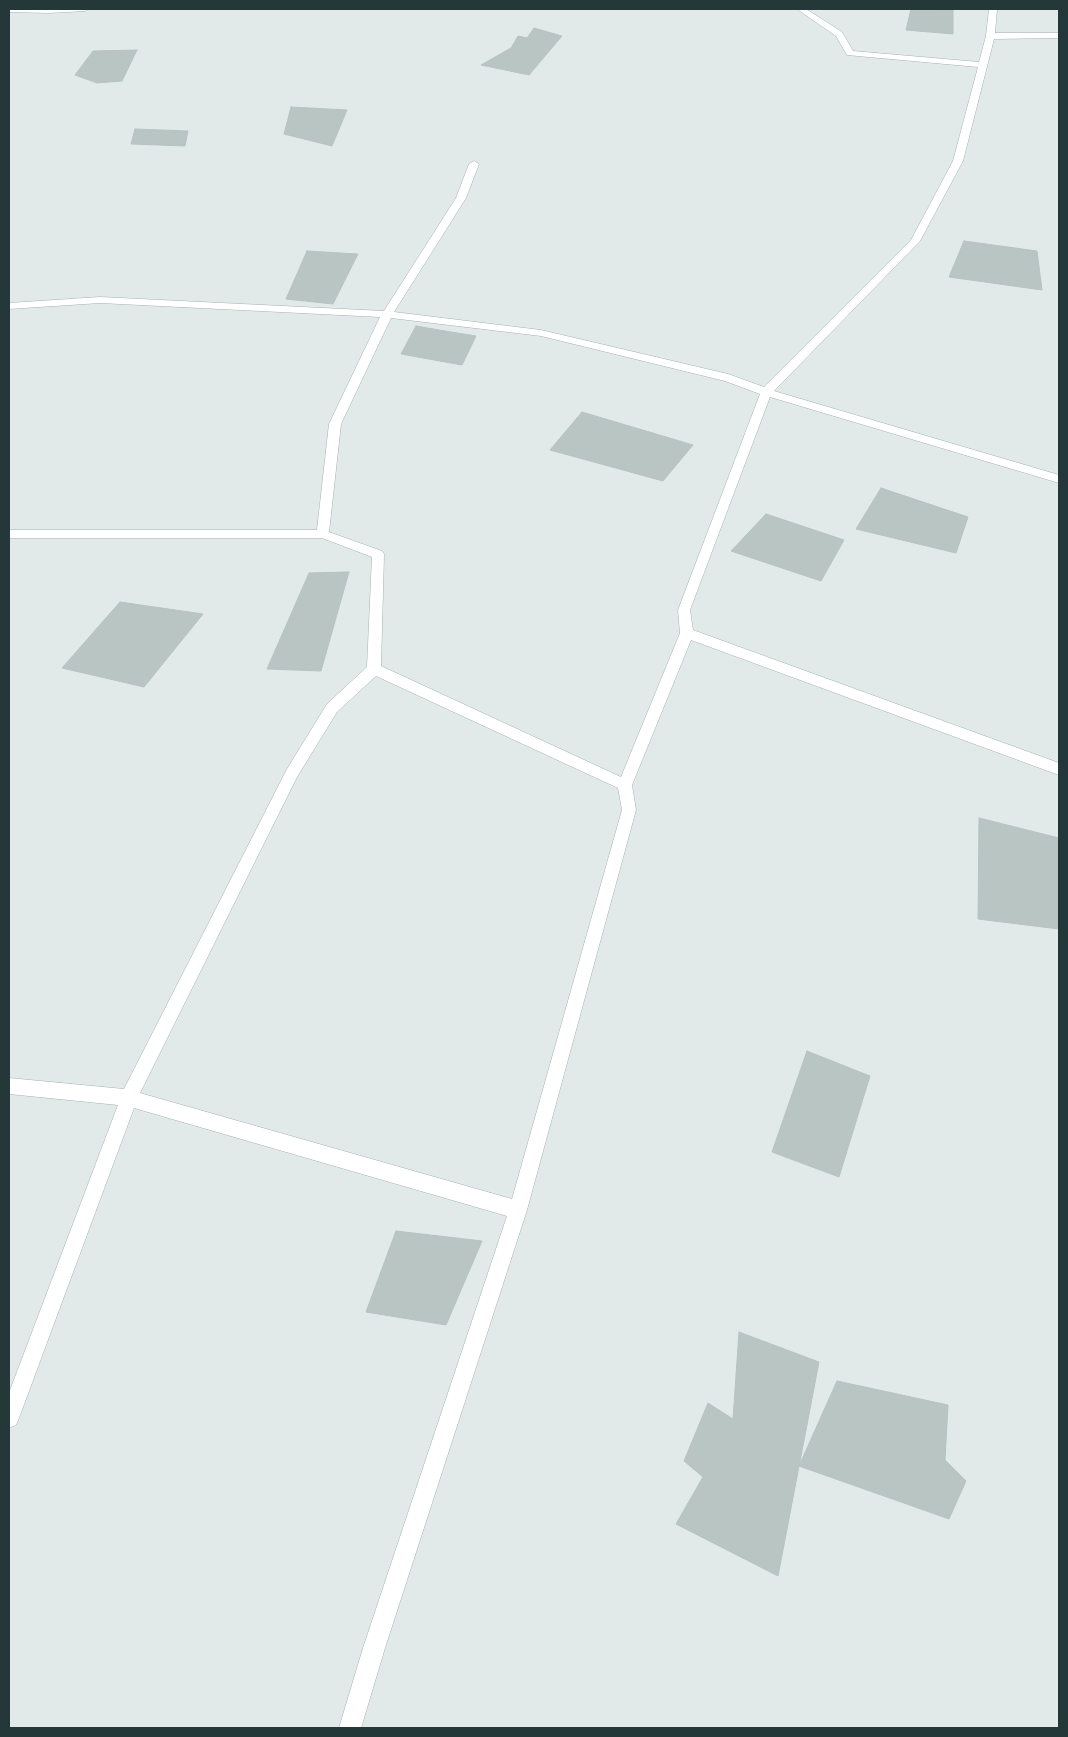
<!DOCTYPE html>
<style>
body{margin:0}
#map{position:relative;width:1068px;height:1737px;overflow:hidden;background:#e2eae9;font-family:"Source Sans 3",sans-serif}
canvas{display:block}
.frame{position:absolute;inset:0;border:10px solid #243839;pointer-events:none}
</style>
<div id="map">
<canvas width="1068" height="1737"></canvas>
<div class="frame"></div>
</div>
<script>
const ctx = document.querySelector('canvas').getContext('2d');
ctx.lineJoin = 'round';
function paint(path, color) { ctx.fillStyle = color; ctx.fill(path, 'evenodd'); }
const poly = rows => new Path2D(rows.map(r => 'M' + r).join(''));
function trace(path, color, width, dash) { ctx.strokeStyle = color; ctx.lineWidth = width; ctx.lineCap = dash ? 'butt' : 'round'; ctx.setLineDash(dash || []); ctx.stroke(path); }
const building = poly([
 [911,9,953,10,953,34,906,30,911,9],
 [534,28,562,36,529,75,481,65,511,48,518,36,527,38,534,28],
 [137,50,122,81,97,83,75,75,93,51,137,50],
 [291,107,347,110,332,146,284,134,291,107],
 [135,129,188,131,185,146,131,144,135,129],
 [964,241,1037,251,1042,290,949,277,964,241],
 [307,251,358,254,333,304,286,299,307,251],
 [416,326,445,331,476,336,462,365,401,354,416,326],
 [582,412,693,445,663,481,550,450,582,412],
 [881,488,968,517,956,553,856,529,881,488],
 [766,514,844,540,821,581,731,551,766,514],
 [349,572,321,671,267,669,309,573,349,572],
 [120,602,203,614,144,687,62,668,120,602],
 [979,818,1059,838,1059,929,978,919,979,818],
 [807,1051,870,1076,839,1177,772,1152,807,1051],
 [396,1231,482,1241,446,1325,366,1312,396,1231],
 [739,1332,819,1362,778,1576,676,1524,703,1477,684,1461,708,1403,733,1419,739,1332],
 [837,1381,948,1405,945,1460,966,1481,949,1519,799,1466,837,1381]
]);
paint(building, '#b8c5c3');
trace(building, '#b5c3c2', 1);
const street = poly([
 [9,9,89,9,85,11,49,13,9,12,9,9],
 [797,9,806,9,842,32,853,51,979,62,986,36,989,9,997,9,995,33,1059,33,1059,38,994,39,963,161,920,241,774,391,1059,475,1059,483,770,397,690,610,693,630,1059,763,1059,775,691,640,632,785,636,810,527,1210,385,1648,361,1728,339,1728,363,1648,507,1216,134,1108,19,1418,16,1425,9,1428,9,1393,118,1105,9,1094,9,1078,124,1089,287,769,327,704,367,667,372,557,322,538,9,538,9,530,317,530,329,424,380,317,100,303,9,309,9,303,100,297,384,311,456,198,469,164,474,161,479,164,466,198,394,312,541,330,728,374,764,387,911,240,953,161,978,67,847,55,836,36,797,9],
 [391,318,541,336,725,381,760,394,678,610,680,633,621,777,381,666,384,554,382,551,329,532,341,424,391,318],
 [376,676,618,788,622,810,512,1199,140,1093,297,777,337,712,376,676]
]);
trace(street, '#a5b1b1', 1);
paint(street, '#fff');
</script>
